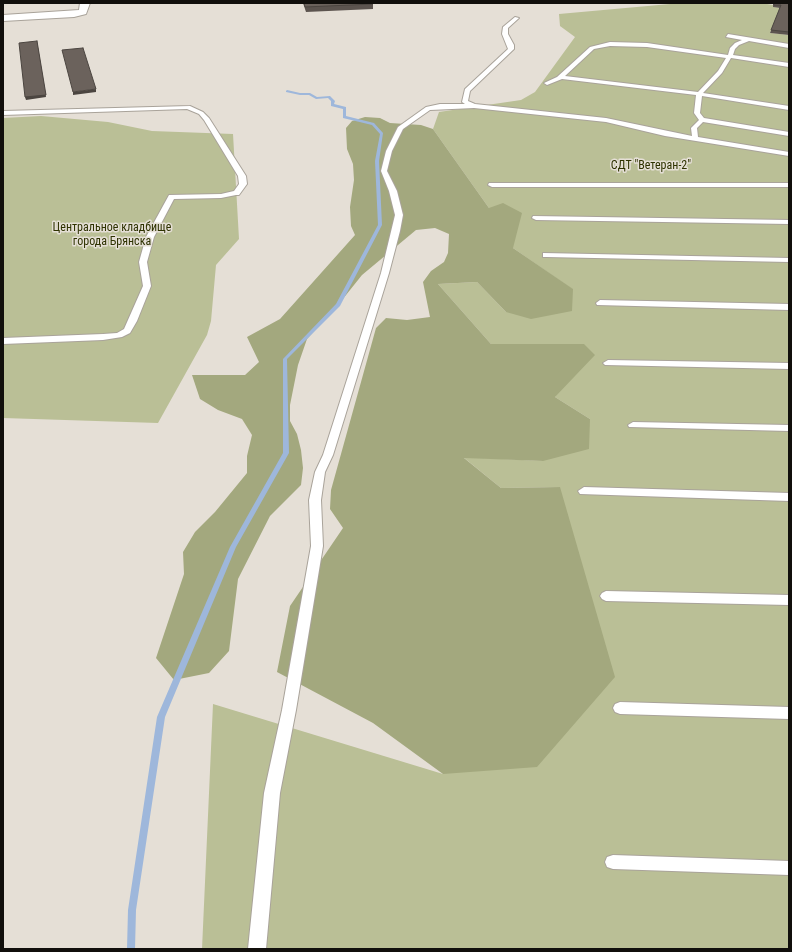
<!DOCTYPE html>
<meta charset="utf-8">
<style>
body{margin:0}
#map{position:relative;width:792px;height:952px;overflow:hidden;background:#e5dfd6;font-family:"Roboto Condensed",sans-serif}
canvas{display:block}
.frame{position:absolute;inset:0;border:4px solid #110f0c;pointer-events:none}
</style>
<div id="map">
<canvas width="792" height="952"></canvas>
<div class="frame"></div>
</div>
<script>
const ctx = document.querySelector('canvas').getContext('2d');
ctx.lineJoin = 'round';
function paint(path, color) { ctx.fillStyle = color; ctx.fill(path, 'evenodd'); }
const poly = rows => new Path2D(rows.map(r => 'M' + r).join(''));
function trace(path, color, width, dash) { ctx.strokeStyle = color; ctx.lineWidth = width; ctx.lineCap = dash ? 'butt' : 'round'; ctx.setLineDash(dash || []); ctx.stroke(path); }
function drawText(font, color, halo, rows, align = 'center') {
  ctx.font = font + ' "Roboto Condensed",sans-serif'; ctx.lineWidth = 3; ctx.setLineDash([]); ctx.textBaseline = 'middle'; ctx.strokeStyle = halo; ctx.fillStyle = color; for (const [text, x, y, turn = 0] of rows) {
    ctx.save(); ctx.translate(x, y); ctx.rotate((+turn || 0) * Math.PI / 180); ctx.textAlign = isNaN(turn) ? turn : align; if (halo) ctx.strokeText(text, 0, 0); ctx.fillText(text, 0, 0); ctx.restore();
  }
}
paint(poly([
 [681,3,761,3,773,5,774,7,780,8,770,33,789,35,789,949,202,949,213,704,443,774,560,487,501,488,463,457,542,461,590,419,555,397,584,344,491,344,438,284,477,282,506,312,572,289,513,248,489,208,433,129,439,112,521,100,535,92,575,37,560,26,559,14],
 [41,116,108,122,152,131,233,134,239,239,216,265,211,321,207,335,158,423,3,418,3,118]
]), '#babf96');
paint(poly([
 [365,117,380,118,390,123,421,125,433,129,489,208,503,203,522,213,513,248,573,289,572,311,531,319,506,312,477,282,438,284,491,344,584,344,595,355,555,397,590,419,589,449,543,461,464,458,501,488,560,487,615,677,537,767,443,774,373,723,277,672,290,606,343,528,330,509,331,490,376,328,386,318,407,320,430,317,423,282,431,271,444,262,448,253,449,234,435,228,416,230,362,275,338,305,307,339,298,365,290,405,290,421,297,434,301,450,303,468,301,485,270,516,238,579,229,651,209,673,174,680,156,658,184,574,183,552,195,532,215,512,247,473,247,456,252,435,242,419,218,410,200,399,192,375,245,375,259,362,247,337,280,319,355,235,351,226,350,207,354,180,353,164,347,149,346,128,352,121]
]), '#a3a87e');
paint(poly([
 [287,90,300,93,310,93,317,97,330,96,335,101,334,104,346,107,346,116,374,123,383,133,379,161,382,225,340,306,287,359,289,453,236,547,165,717,136,910,135,949,127,949,128,910,157,717,230,547,283,453,283,359,336,304,378,225,375,161,380,134,372,125,343,118,343,109,331,106,331,101,328,98,316,99,309,95,300,95,286,92,286,91,287,90]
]), '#9eb7db');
const service = poly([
 [515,17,519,18,508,28,508,34,514,45,514,49,470,91,468,101,475,104,606,118,692,136,691,128,699,120,694,113,696,95,562,79,547,85,544,83,557,77,590,47,610,42,647,43,728,55,730,48,735,43,742,40,726,37,728,34,789,44,789,48,749,41,739,45,735,49,733,55,789,63,789,67,731,58,722,73,703,93,789,106,789,110,702,96,700,113,704,118,789,132,789,136,703,122,697,128,698,137,789,152,789,156,665,136,606,122,474,108,430,110,403,129,392,151,387,171,397,191,403,215,400,231,389,273,333,455,325,472,321,500,323,546,296,710,280,793,266,949,248,949,264,793,282,710,311,546,309,500,315,472,323,455,381,273,395,215,389,191,381,171,386,151,398,127,426,107,440,104,465,104,462,102,465,89,508,49,502,34,503,27,515,17],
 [610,46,647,47,726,58,718,71,698,92,565,76,594,49,610,46],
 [190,106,203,112,209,118,246,176,247,184,239,195,236,195,221,198,174,199,154,237,147,262,151,286,137,321,130,333,122,337,103,340,3,344,3,338,103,334,117,333,124,329,143,286,139,262,146,237,169,195,221,194,234,191,239,184,238,176,204,120,199,114,187,109,3,115,3,111,190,106],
 [489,183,789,183,789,187,492,187,488,185,489,183],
 [533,216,789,220,789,224,536,220,532,218,533,216],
 [543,253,789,258,789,262,546,257,543,257,543,253],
 [600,300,789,304,789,310,597,305,596,303,600,300],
 [608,360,789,363,789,369,605,365,603,363,608,360],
 [633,422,789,425,789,431,629,427,628,425,633,422],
 [584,487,789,493,789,501,580,494,578,491,584,487],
 [606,591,789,595,789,605,606,601,602,599,600,596,602,593,606,591],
 [620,702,789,707,789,719,620,714,615,712,613,708,615,704,620,702],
 [613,855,789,861,789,875,613,869,607,867,605,862,607,857,613,855]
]);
const minor = poly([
 [80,3,90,3,86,14,74,17,3,21,3,15,79,10,80,3]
]);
trace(service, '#a9a39a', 2);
trace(minor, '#a9a39a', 2);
paint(service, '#fff');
paint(minor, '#fff');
paint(poly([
 [303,3,373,3,373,9,306,12],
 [773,3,789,3,789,35,770,33,780,8,773,7]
]), '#5c544f');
paint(poly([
 [37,41,46,97,26,100,25,97],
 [96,89,96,92,73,95,73,92]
]), '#4b4540');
const building = poly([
 [304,3,373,3,373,4,305,7,304,3],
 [774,3,789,3,789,32,771,30,781,5,774,5,774,3],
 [37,41,46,95,25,97,19,43,37,41],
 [83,48,96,89,73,92,62,50,83,48]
]);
paint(building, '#6b625c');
trace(building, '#4b4540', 1);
drawText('12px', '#2e3200', '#e5dfd6', [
 ["СДТ \"Ветеран-2\"",651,166],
 ["Центральное кладбище",112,228],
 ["города Брянска",112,242]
]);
</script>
